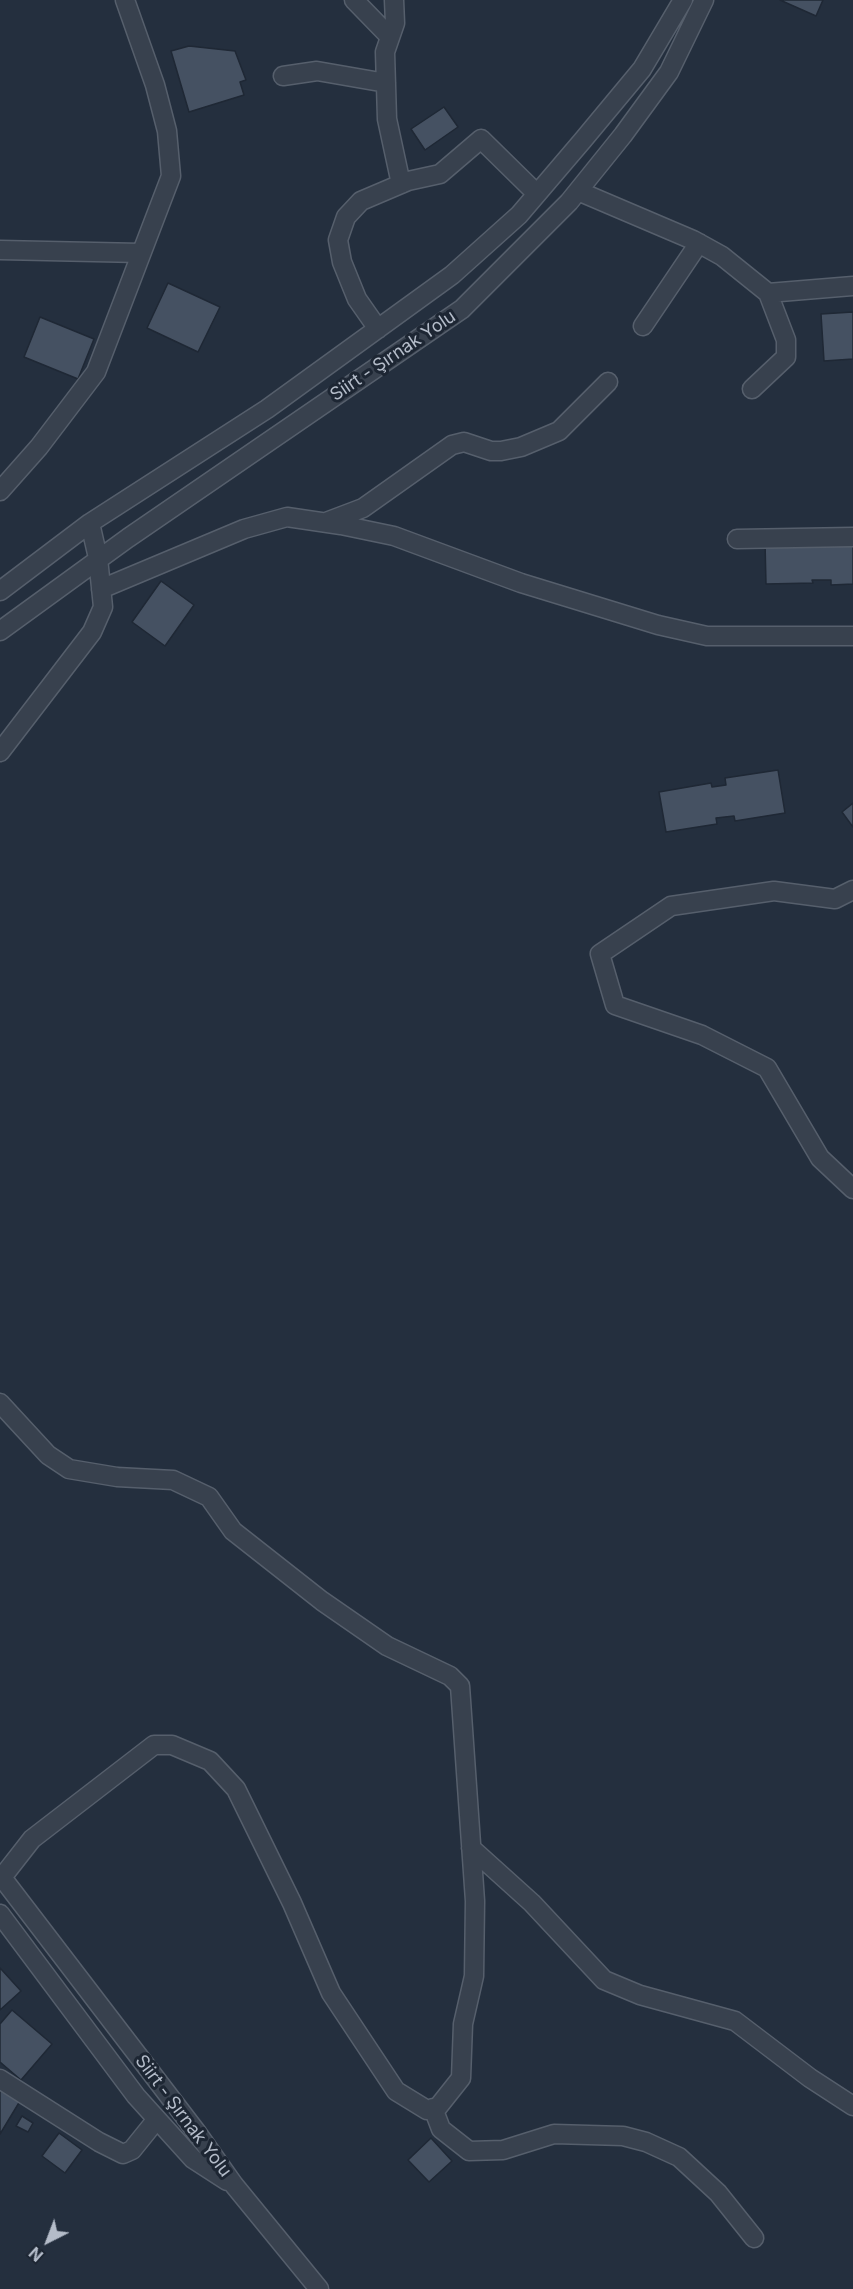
<!DOCTYPE html>
<meta charset="utf-8">
<style>
body{margin:0}
#map{position:relative;width:853px;height:2289px;overflow:hidden;background:#242f3e;font-family:Inter,sans-serif}
canvas{display:block}
.north{position:absolute;left:18px;top:2211px;width:60px;height:60px;-webkit-text-stroke:4px #1d2633;paint-order:stroke;rotate:222deg;font-size:16px;font-weight:700;line-height:24px;text-align:center;color:#b4bcc9}
.north::after{content:'';display:block;margin:auto;width:21px;height:27px;background:#b4bcc9;clip-path:polygon(50% 0,100% 100%,50% 72%,0 100%)}
</style>
<div id="map">
<canvas width="853" height="2289"></canvas>
<div class="north">N</div>
</div>
<script>
const ctx = document.querySelector('canvas').getContext('2d');
ctx.lineJoin = 'round';
function paint(path, color) { ctx.fillStyle = color; ctx.fill(path, 'evenodd'); }
const poly = rows => new Path2D(rows.map(r => 'M' + r).join(''));
function trace(path, color, width, dash) { ctx.strokeStyle = color; ctx.lineWidth = width; ctx.lineCap = dash ? 'butt' : 'round'; ctx.setLineDash(dash || []); ctx.stroke(path); }
function drawText(font, color, halo, rows, align = 'center') {
  ctx.font = font + ' Inter,sans-serif'; ctx.lineWidth = 6; ctx.setLineDash([]); ctx.textBaseline = 'middle'; ctx.strokeStyle = halo; ctx.fillStyle = color; for (const [text, x, y, turn = 0] of rows) {
    ctx.save(); ctx.translate(x, y); ctx.rotate((+turn || 0) * Math.PI / 180); ctx.textAlign = isNaN(turn) ? turn : align; if (halo) ctx.strokeText(text, 0, 0); ctx.fillText(text, 0, 0); ctx.restore();
  }
}
const building = poly([
 [780,0,823,0,816,16,780,0],
 [189,46,235,51,246,80,240,82,244,95,189,112,171,51,189,46],
 [444,107,458,127,425,150,411,129,444,107],
 [168,283,220,307,198,352,147,328,168,283],
 [853,312,853,359,824,361,821,314,853,312],
 [40,317,94,339,78,379,24,357,40,317],
 [853,540,853,584,831,585,831,580,812,580,813,583,766,584,765,542,853,540],
 [161,581,194,605,165,646,132,622,161,581],
 [778,770,785,813,735,821,734,816,716,818,717,824,666,832,659,792,711,783,712,787,726,785,725,778,778,770],
 [853,803,853,827,842,812,853,803],
 [0,1968,21,1991,0,2010,0,1968],
 [12,2010,52,2044,21,2080,0,2062,0,2024,12,2010],
 [0,2089,20,2101,0,2134,0,2089],
 [22,2116,33,2123,28,2132,16,2126,22,2116],
 [59,2133,82,2150,65,2173,42,2156,59,2133],
 [431,2138,452,2161,429,2182,408,2160,431,2138]
]);
paint(building, '#455162');
trace(building, '#1f2835', 1.5);
const minor = poly([
 [354,0,390,37],
 [394,0,395,23,385,52,387,119,401,184],
 [283,76,317,71,386,83],
 [578,191,693,240,722,256,768,293,786,340,786,357,752,389],
 [0,250,141,253],
 [768,293,853,286],
 [643,326,699,243],
 [378,329,357,299,342,262,338,240,346,217,361,201,408,181,440,174,481,139,537,194],
 [0,491,39,447,96,372,171,176,167,131,155,85,125,0],
 [326,522,363,508,452,445,464,442,491,451,501,451,521,447,559,431,608,382],
 [737,539,853,537],
 [101,589,244,529,287,517,341,525,394,536,521,583,658,625,707,636,853,636],
 [0,591,90,523,267,409,452,275,519,215,583,140,642,69,683,0],
 [0,631,128,538,462,309,569,202,623,135,669,72,704,0],
 [0,752,92,632,103,607,98,558,90,523],
 [853,890,835,899,774,891,671,906,600,954,615,1005,702,1035,767,1068,820,1158,853,1189],
 [0,1403,48,1455,69,1469,117,1477,173,1480,209,1497,233,1531,322,1601,387,1646,450,1676,460,1686,475,1901,474,1976,463,2024,461,2078,438,2107,427,2110,396,2091,331,1993,292,1903,236,1789,210,1761,172,1745,154,1745,32,1839,0,1880],
 [471,1848,532,1903,604,1980,640,1995,735,2021,810,2078,853,2106],
 [0,1875,198,2134,234,2185,319,2289],
 [0,1914,136,2096,193,2159,227,2181],
 [0,2079,99,2142,123,2154,132,2150,157,2119],
 [433,2108,441,2129,469,2151,503,2150,554,2134,623,2136,646,2142,679,2157,718,2193,754,2238]
]);
trace(minor, '#565f6c', 21);
trace(minor, '#38414e', 18);
drawText('18px', '#b4bcc9', '#1d2633', [
 ["Siirt - Şırnak Yolu",393,356,-34],
 ["Siirt - Şırnak Yolu",183,2116,53]
]);
</script>
